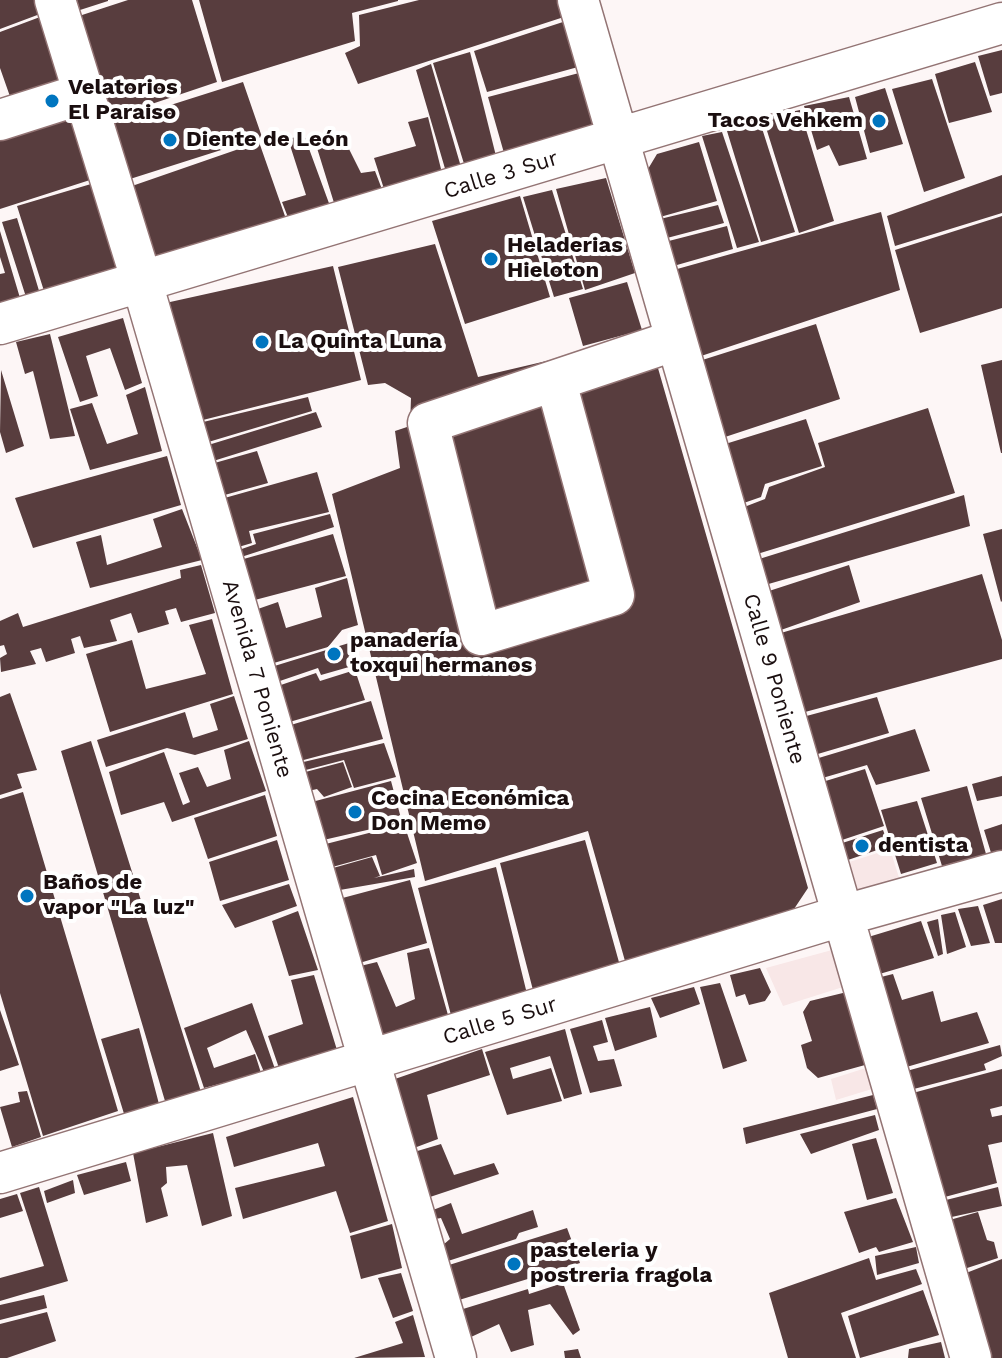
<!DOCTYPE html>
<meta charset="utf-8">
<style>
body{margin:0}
canvas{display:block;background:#fdf6f6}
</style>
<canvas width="1002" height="1358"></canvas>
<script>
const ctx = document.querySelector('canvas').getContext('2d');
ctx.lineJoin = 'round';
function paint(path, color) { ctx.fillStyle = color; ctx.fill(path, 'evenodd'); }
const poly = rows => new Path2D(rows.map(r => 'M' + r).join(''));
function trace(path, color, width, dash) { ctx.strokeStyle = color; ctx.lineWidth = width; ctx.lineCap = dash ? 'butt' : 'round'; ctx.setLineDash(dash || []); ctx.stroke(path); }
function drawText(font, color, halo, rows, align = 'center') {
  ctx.font = font + ' "Work Sans",sans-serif'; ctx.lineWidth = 8; ctx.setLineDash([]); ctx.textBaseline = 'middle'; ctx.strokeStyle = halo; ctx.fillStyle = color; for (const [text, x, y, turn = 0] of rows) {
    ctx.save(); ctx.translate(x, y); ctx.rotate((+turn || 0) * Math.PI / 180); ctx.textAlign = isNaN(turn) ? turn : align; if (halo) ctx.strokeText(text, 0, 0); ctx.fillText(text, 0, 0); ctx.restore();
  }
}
paint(poly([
 [890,849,901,884,852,898,843,864],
 [832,950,843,987,783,1006,766,968],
 [866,1068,872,1089,836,1100,831,1079]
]), '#f8e7e7');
paint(poly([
 [0,0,35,0,40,14,0,29],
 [77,0,108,0,108,1,80,10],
 [128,0,192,0,217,82,113,117,79,16],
 [199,0,398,0,398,1,352,13,355,41,222,82],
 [419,0,561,0,567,16,358,84,345,53,360,46,359,15],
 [40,17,63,91,13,105,0,68,0,32],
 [566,21,578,67,487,92,474,51],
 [1002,50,1002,93,990,96,978,56],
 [470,52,496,156,465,167,433,63],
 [975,62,992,112,949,123,935,74],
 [431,64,461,167,446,172,416,70],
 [579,73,599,123,504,153,488,97],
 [932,79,965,178,924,192,892,89],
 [243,82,262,137,130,179,114,123],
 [885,88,903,144,870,153,855,97],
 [849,97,867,159,839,166,829,145,817,150,804,106],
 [800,110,834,221,799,233,763,118],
 [72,114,90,180,0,209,0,136],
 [428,117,442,173,385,192,374,158,416,146,408,122],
 [760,122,795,232,761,242,727,131],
 [722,132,759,242,737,248,702,136],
 [304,135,330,206,289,220,282,202,306,195,288,139],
 [344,139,361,173,375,171,383,192,335,206,317,148],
 [259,142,286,219,154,261,132,186],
 [699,142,717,201,660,217,645,174,657,154],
 [1002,175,1002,213,895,246,887,216],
 [606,178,635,273,585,290,556,189],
 [91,184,120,270,44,291,17,206],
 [552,190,583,289,554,297,523,197],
 [520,196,550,297,465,324,432,221],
 [718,205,724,223,667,238,660,219],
 [881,212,900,290,695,358,670,271],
 [1002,216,1002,308,920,333,895,250],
 [17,218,40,294,26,297,2,222],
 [727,226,733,249,670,267,661,243],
 [0,231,20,298,0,305,0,274,5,273,0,257],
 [435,244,478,377,649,337,808,888,790,915,627,968,588,831,425,881,332,494,400,468,395,431,410,426,411,398,385,383,368,385,338,267],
 [333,266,361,380,199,421,161,304],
 [627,282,642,330,583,346,569,298],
 [123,318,142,383,125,390,110,348,86,356,98,396,80,402,58,337],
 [816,324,840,399,719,439,696,362],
 [50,334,75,436,50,439,33,371,25,374,16,342],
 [1002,360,1002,453,1001,453,981,365],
 [1,370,24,446,6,453,0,432],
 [145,387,162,451,90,470,70,409,92,403,107,444,138,434,126,395],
 [308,397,312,411,205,443,199,423],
 [928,408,955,493,754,555,739,509,765,499,769,487,825,467,818,443],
 [316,412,322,427,210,462,205,446],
 [806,419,822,466,765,484,761,497,738,505,722,445],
 [257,451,268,483,221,496,211,464],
 [167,456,181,505,33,548,15,498],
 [317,472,329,512,249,531,252,543,235,548,221,499],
 [964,495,970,526,765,585,756,560],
 [182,509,202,560,90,588,76,542,101,535,107,565,162,547,153,519],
 [330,514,334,527,238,558,236,551,256,544,253,534],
 [1002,529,1002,601,1001,602,983,534],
 [333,534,346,576,251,601,240,560],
 [201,565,215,613,181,622,176,608,165,611,169,624,138,633,131,613,110,620,117,641,84,648,80,636,71,639,75,653,46,662,41,648,30,651,36,664,1,672,0,658,7,654,4,645,0,646,0,621,18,613,23,627,181,578,180,570],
 [849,565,860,602,781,630,769,591],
 [982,574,1002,640,1002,659,805,712,774,635],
 [347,578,358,625,342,630,328,647,267,665,252,611,278,602,286,628,322,617,315,588],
 [212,619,233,694,110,732,86,654,132,640,146,689,206,674,189,625],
 [349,643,356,665,321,675,318,668,274,683,268,668],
 [355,670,365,700,286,723,275,687,316,673,320,681],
 [10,693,37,770,17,774,22,788,0,795,0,697],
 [234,696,248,739,195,755,167,748,106,767,97,740,185,712,193,738,218,730,210,704],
 [877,697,889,733,811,756,799,718],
 [371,701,383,739,296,762,284,727],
 [915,729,930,771,876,785,867,765,819,779,812,760],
 [91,741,201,1092,165,1101,61,751],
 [249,741,266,791,172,822,164,802,121,815,109,772,164,752,183,805,190,802,179,773,198,767,207,787,231,779,224,750],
 [384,743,396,777,354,788,344,760,298,772,295,764],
 [343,762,352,787,324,797,317,789,304,792,298,774],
 [865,769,884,826,836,842,819,783],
 [1002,776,1002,796,977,801,972,784],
 [391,781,402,822,319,841,308,803],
 [967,786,986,854,942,866,921,798],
 [23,792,118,1111,43,1136,0,993,0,799],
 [265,795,277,836,208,859,194,818],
 [917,801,937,863,901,874,881,810],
 [404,824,417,863,382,875,376,855,325,869,318,846],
 [1002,824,1002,853,992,856,984,830],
 [883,830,889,846,842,862,836,845],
 [277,840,289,880,220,901,209,862],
 [585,840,622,973,534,994,500,863],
 [372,857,380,876,374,878,414,869,415,877,334,891,326,870],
 [496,867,528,998,452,1019,418,888],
 [410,880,427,943,356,964,335,900],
 [289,884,297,906,235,928,222,905],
 [1002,899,1002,943,995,943,983,905],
 [978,906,990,943,971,946,958,909],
 [298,911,318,970,289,976,272,921],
 [955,912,966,947,947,954,941,915],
 [938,919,943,954,938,956,927,922],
 [921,921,934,958,876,975,865,938],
 [429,948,448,1015,376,1039,356,967,377,962,396,1007,415,999,407,953],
 [760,968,771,992,765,1001,749,1005,745,994,736,997,730,975],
 [893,974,902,1000,933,991,941,1022,977,1012,989,1043,903,1068,877,978],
 [314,975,337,1050,279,1068,268,1036,303,1024,291,980],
 [720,983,747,1061,723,1069,700,987],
 [694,987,700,1004,660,1018,651,998],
 [847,992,865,1065,818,1078,807,1068,801,1045,812,1041,803,1012,810,1001],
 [252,1003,275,1069,264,1072,246,1030,207,1048,214,1068,255,1054,261,1073,204,1088,184,1028],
 [650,1007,657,1037,615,1051,605,1018],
 [0,1010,19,1065,0,1071],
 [602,1020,608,1042,593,1046,598,1061,614,1059,622,1086,590,1093,570,1029],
 [139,1028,159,1104,125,1117,101,1039],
 [565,1029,582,1094,564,1099,550,1056,510,1068,513,1079,551,1068,562,1101,507,1115,485,1052],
 [1000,1045,1002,1056,984,1064,986,1070,910,1090,903,1072],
 [482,1049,490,1075,427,1095,438,1139,414,1148,392,1080],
 [1002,1069,1002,1106,990,1109,992,1117,1002,1115,1002,1142,988,1145,997,1183,941,1198,909,1094],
 [27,1091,41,1137,12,1147,0,1107,20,1102,18,1092],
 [873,1095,877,1109,746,1144,743,1128],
 [353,1097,388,1221,350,1233,336,1191,243,1219,235,1188,325,1166,318,1143,234,1167,226,1137],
 [875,1115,879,1130,811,1154,800,1134],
 [213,1133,232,1216,202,1226,187,1165,166,1167,167,1183,161,1188,168,1216,146,1223,133,1153],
 [876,1138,893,1193,867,1200,852,1144],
 [441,1144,454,1175,494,1163,499,1174,430,1197,414,1152],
 [126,1162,131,1181,84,1195,77,1175],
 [73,1180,75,1193,47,1203,44,1191],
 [39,1187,68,1281,0,1301,0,1278,44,1266,20,1193],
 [998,1187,1002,1206,947,1218,942,1201],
 [17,1194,23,1211,0,1218,0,1199],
 [896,1198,913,1242,879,1252,876,1247,859,1253,844,1212],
 [451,1203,462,1234,533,1210,538,1227,519,1233,516,1239,448,1261,443,1245,450,1239,441,1218,435,1219,433,1210],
 [978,1212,987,1240,994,1242,998,1258,964,1269,946,1221],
 [392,1224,402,1268,361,1279,350,1236],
 [567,1228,580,1263,459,1300,449,1265],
 [916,1247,919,1263,877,1275,875,1256],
 [869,1258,876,1280,916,1269,922,1284,841,1313,856,1358,788,1358,769,1293],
 [1002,1259,1002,1358,989,1358,961,1275],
 [401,1273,413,1311,393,1318,378,1278],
 [563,1283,580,1330,573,1335,550,1304,528,1310,534,1345,511,1352,499,1324,471,1337,463,1309,528,1289,529,1294],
 [923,1290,939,1335,860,1358,848,1316],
 [44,1295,47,1308,0,1320,0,1305],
 [47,1312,56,1341,7,1358,0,1358,0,1324],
 [413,1315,425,1357,354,1358,403,1343,395,1322],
 [941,1342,945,1358,908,1358,909,1349],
 [578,1349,581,1358,565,1358,564,1351]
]), '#583d3e');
const minor = poly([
 [55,0,138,269,456,1358],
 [578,0,971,1358],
 [0,120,85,93],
 [0,324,1002,23],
 [556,382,614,595,481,635,428,423,676,340],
 [0,1173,841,916,1002,871]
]);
trace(minor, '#937474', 43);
trace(minor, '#fff', 40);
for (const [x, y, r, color] of [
 [52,101,8,"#0075bf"],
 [879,121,8,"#0075bf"],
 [170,140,8,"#0075bf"],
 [491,259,8,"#0075bf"],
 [262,342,8,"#0075bf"],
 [334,654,8,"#0075bf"],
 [355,812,8,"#0075bf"],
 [862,846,8,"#0075bf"],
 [27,896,8,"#0075bf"],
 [514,1264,8,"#0075bf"]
]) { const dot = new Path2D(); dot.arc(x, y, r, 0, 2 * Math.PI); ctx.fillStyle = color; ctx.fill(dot); trace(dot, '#fff', 3); }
drawText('bold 22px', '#1a0e0f', '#fff', [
 ["Velatorios",68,88],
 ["El Paraiso",68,113],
 ["Tacos Vehkem",863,121,"right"],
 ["Diente de León",186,140],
 ["Heladerias",507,246],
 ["Hieloton",507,271],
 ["La Quinta Luna",278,342],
 ["panadería",350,641],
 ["toxqui hermanos",350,666],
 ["Cocina Económica",371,799],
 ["Don Memo",371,824],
 ["dentista",878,846],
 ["Baños de",43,883],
 ["vapor \"La luz\"",43,908],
 ["pasteleria y",530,1251],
 ["postreria fragola",530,1276]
], 'left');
drawText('22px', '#1a0e0f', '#fff', [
 ["Calle 3 Sur",501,175,-17],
 ["Avenida 7 Poniente",257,679,74],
 ["Calle 9 Poniente",774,679,74],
 ["Calle 5 Sur",500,1021,-17]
]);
</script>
